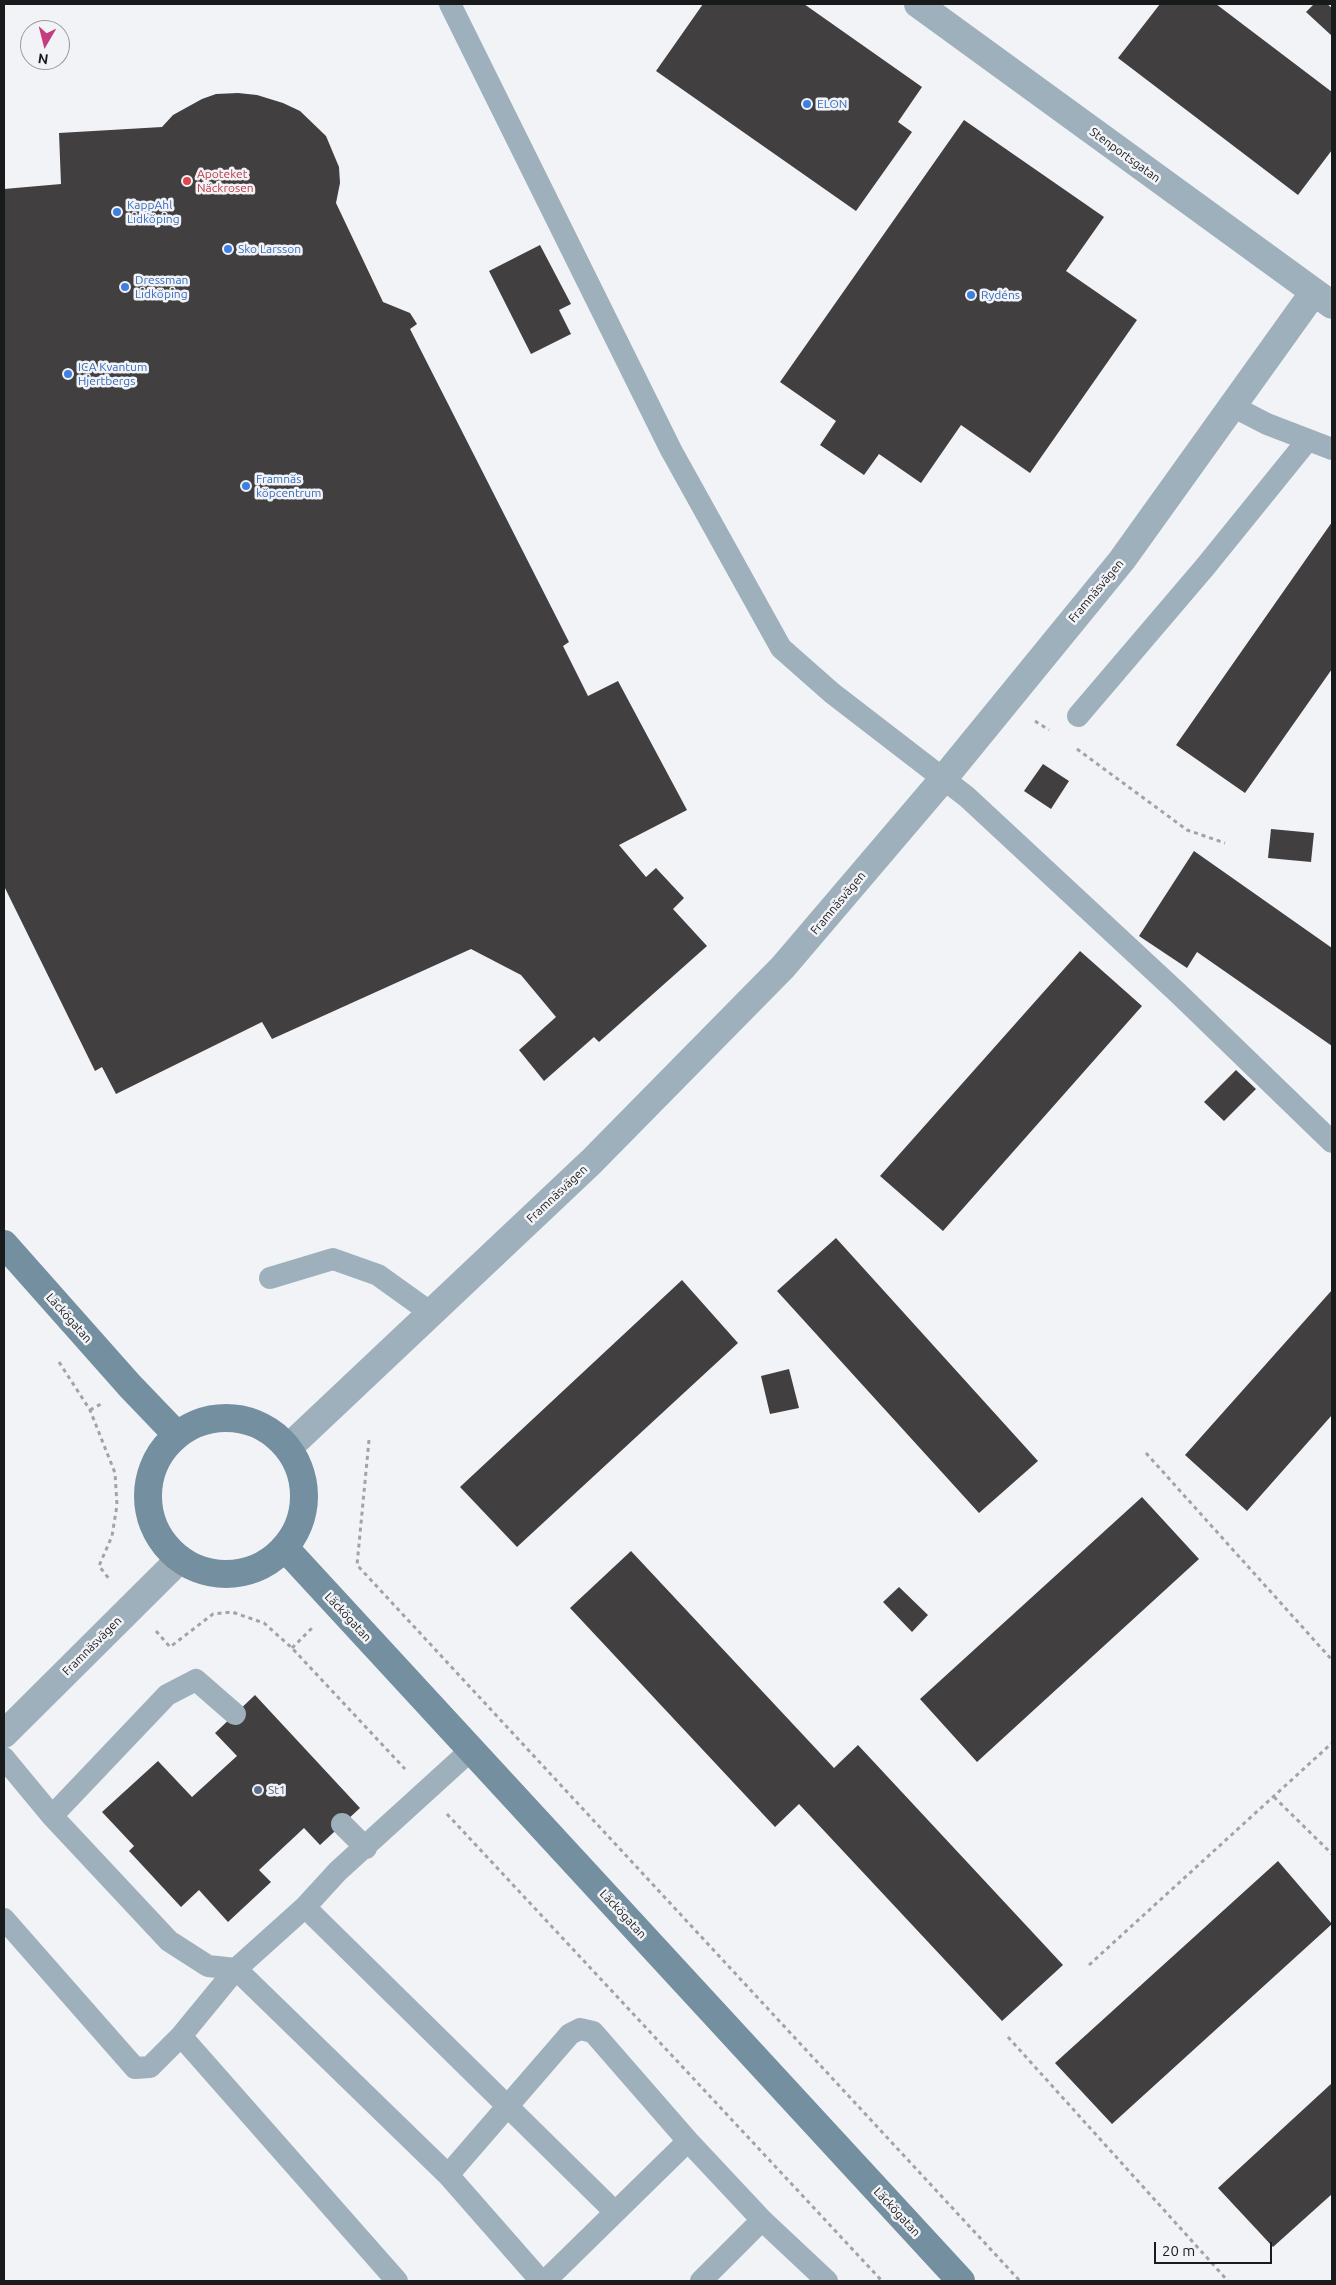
<!DOCTYPE html>
<meta charset="utf-8">
<style>
body{margin:0}
#map{position:relative;width:1336px;height:2285px;overflow:hidden;background:#f2f3f7;font-family:Ubuntu,sans-serif}
canvas{display:block}
.frame{position:absolute;inset:0;border:5px solid #191a1b;pointer-events:none}
.north{position:absolute;left:20px;top:20px;width:50px;height:50px;box-sizing:border-box;background:#f2f3f7;border:1px solid #9b9c9f;border-radius:50%;rotate:188deg;font-size:14px;font-weight:700;line-height:20px;text-align:center;color:#191a1b}
.north::after{content:'';display:block;margin:auto;width:18px;height:22px;background:#c43e7f;clip-path:polygon(50% 0,100% 100%,50% 72%,0 100%)}
.scale{position:absolute;left:1154px;top:2242px;width:118px;height:22px;box-sizing:border-box;border:2px solid #191a1b;border-top:0;padding-left:6px;font-size:15px;line-height:18px;white-space:nowrap;color:#191a1b;-webkit-text-stroke:4px #f2f3f7;paint-order:stroke}
</style>
<div id="map">
<canvas width="1336" height="2285"></canvas>
<div class="frame"></div>
<div class="north">N</div>
<div class="scale">20 m</div>
</div>
<script>
const ctx = document.querySelector('canvas').getContext('2d');
ctx.lineJoin = 'round';
function paint(path, color) { ctx.fillStyle = color; ctx.fill(path, 'evenodd'); }
const poly = rows => new Path2D(rows.map(r => 'M' + r).join(''));
function trace(path, color, width, dash) { ctx.strokeStyle = color; ctx.lineWidth = width; ctx.lineCap = dash ? 'butt' : 'round'; ctx.setLineDash(dash || []); ctx.stroke(path); }
function drawText(font, color, halo, rows, align = 'center') {
  ctx.font = font + ' Ubuntu,sans-serif'; ctx.lineWidth = 5; ctx.setLineDash([]); ctx.textBaseline = 'middle'; ctx.strokeStyle = halo; ctx.fillStyle = color; for (const [text, x, y, turn = 0] of rows) {
    ctx.save(); ctx.translate(x, y); ctx.rotate((+turn || 0) * Math.PI / 180); ctx.textAlign = isNaN(turn) ? turn : align; if (halo) ctx.strokeText(text, 0, 0); ctx.fillText(text, 0, 0); ctx.restore();
  }
}
paint(poly([
 [703,4,804,4,922,87,898,122,912,132,856,211,656,71],
 [1160,4,1216,4,1332,92,1332,150,1298,195,1118,58],
 [1314,4,1327,4,1332,8,1332,36,1306,12],
 [238,93,257,95,283,103,300,111,326,136,339,167,340,183,336,203,383,302,410,313,417,324,410,329,569,642,563,646,588,696,618,681,687,810,619,845,646,877,656,868,684,898,673,909,707,946,599,1042,594,1037,544,1081,519,1050,556,1017,521,975,471,949,272,1039,262,1022,116,1094,102,1067,95,1071,4,886,4,189,61,184,59,133,162,127,173,115,202,99,216,94],
 [964,120,1104,217,1066,271,1137,320,1030,473,961,425,921,483,879,454,864,475,820,445,836,421,780,382],
 [540,245,571,304,559,310,571,334,531,354,489,271],
 [1332,522,1332,669,1245,793,1176,745],
 [1043,764,1069,781,1051,809,1024,791],
 [1271,829,1314,833,1311,862,1268,858],
 [1194,851,1332,948,1332,1046,1197,952,1187,968,1139,936],
 [1080,951,1142,1006,943,1231,880,1176],
 [1236,1070,1256,1089,1224,1121,1204,1102],
 [836,1238,1038,1461,979,1513,777,1291],
 [682,1280,738,1343,517,1547,460,1487],
 [1332,1290,1332,1415,1247,1511,1185,1455],
 [789,1369,799,1408,770,1414,761,1376],
 [1142,1497,1199,1559,977,1762,920,1699],
 [631,1551,834,1768,858,1745,1063,1965,1002,2021,799,1804,775,1827,570,1608],
 [899,1587,928,1615,912,1632,883,1602],
 [255,1695,360,1808,320,1845,304,1828,259,1870,271,1882,228,1922,199,1890,181,1907,129,1851,134,1846,102,1812,158,1761,192,1797,237,1756,215,1733],
 [1278,1861,1332,1924,1112,2124,1055,2063],
 [1332,2083,1332,2194,1273,2247,1218,2188]
]), '#423f40');
trace(poly([
 [1035,721,1049,730],
 [1077,749,1187,830,1225,843],
 [59,1362,90,1410,115,1473,117,1505,112,1536,99,1566,110,1580],
 [90,1410,101,1404],
 [369,1440,357,1565,1020,2281],
 [1146,1453,1332,1660],
 [156,1631,170,1647,213,1614,232,1612,264,1623,292,1648,405,1769],
 [292,1648,313,1627],
 [1274,1797,1332,1854],
 [447,1814,882,2281],
 [1089,1965,1332,1743],
 [1008,2037,1228,2281]
]), '#a2a3a6', 3, [4, 4]);
trace(poly([
 [450,4,671,450,781,648,832,693,967,797,1179,994,1332,1142],
 [1232,406,1267,424,1332,449],
 [1078,716,1205,567,1307,441],
 [270,1278,333,1259,378,1275,431,1313],
 [4,1758,52,1816,169,1941,208,1966,236,1969,305,1907,338,1871,471,1750],
 [52,1816,167,1695,196,1680,235,1714],
 [342,1824,366,1848],
 [305,1907,615,2212],
 [4,1919,135,2068,150,2067,181,2036,397,2281],
 [181,2036,236,1969,448,2175,541,2281],
 [448,2175,570,2034,580,2029,593,2032,688,2141,762,2220,827,2281],
 [545,2281,688,2141],
 [701,2281,762,2220]
]), '#9db0bb', 22);
trace(poly([
 [918,4,1332,305],
 [288,1448,591,1162,783,967,944,778,1122,560,1314,292],
 [4,1734,180,1559]
]), '#9db0bb', 28);
trace(poly([
 [4,1244,130,1386,177,1435],
 '148 1496a78 78 0 1 1 156 0a78 78 0 1 1-156 0Z',
 [285,1548,961,2281]
]), '#738fa0', 28);
for (const [x, y, r, color] of [
 [807,104,5,"#3f7fe0"],
 [187,181,5,"#e0444e"],
 [117,212,5,"#3f7fe0"],
 [228,249,5,"#3f7fe0"],
 [125,287,5,"#3f7fe0"],
 [971,295,5,"#3f7fe0"],
 [68,374,5,"#3f7fe0"],
 [246,486,5,"#3f7fe0"],
 [258,1790,5,"#5c6f8a"]
]) { const dot = new Path2D(); dot.arc(x, y, r, 0, 2 * Math.PI); ctx.fillStyle = color; ctx.fill(dot); trace(dot, '#f2f3f7', 2); }
drawText('12px', '#366cbe', '#f2f3f7', [
 ["ELON",817,104],
 ["KappAhl",127,205],
 ["Lidköping",127,219],
 ["Sko Larsson",238,249],
 ["Dressman",135,280],
 ["Lidköping",135,294],
 ["Rydéns",981,295],
 ["ICA Kvantum",78,367],
 ["Hjertbergs",78,381],
 ["Framnäs",256,479],
 ["köpcentrum",256,493]
], 'left');
drawText('12px', '#191a1b', '#f2f3f7', [
 ["Stenportsgatan",1125,155,36],
 ["Framnäsvägen",1096,591,-50],
 ["Framnäsvägen",838,903,-50],
 ["Framnäsvägen",557,1194,-43],
 ["Läckögatan",69,1318,48],
 ["Läckögatan",348,1617,47],
 ["Framnäsvägen",92,1646,-45],
 ["Läckögatan",623,1914,47],
 ["Läckögatan",897,2212,47]
]);
drawText('12px', '#be3a42', '#f2f3f7', [
 ["Apoteket",197,174],
 ["Näckrosen",197,188]
], 'left');
drawText('12px', '#4e5e75', '#f2f3f7', [
 ["St1",268,1790]
], 'left');
</script>
